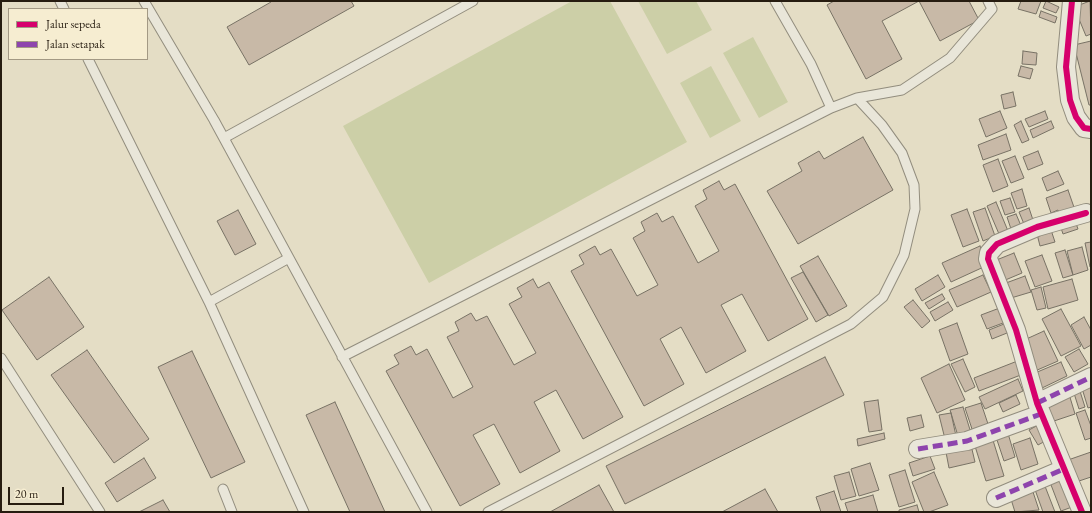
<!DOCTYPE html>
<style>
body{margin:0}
#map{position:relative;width:1092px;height:513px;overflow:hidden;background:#e4ddc5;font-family:"EB Garamond",serif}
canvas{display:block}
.frame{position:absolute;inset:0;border:2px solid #261c10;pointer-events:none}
.legend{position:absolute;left:8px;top:8px;width:140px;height:52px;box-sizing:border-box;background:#f6edd1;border:1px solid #a39984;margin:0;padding:5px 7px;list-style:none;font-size:12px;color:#261c10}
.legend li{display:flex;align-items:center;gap:8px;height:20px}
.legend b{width:20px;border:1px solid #a39984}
.scale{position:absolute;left:8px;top:487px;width:56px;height:18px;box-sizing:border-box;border:2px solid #261c10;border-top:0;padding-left:5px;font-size:12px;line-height:14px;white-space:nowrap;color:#261c10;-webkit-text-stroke:3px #f6edd1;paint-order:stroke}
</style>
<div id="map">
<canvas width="1092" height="513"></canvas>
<div class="frame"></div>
<ul class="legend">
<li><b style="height:5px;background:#d6006c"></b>Jalur sepeda</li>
<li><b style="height:5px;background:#8e44ad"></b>Jalan setapak</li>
</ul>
<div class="scale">20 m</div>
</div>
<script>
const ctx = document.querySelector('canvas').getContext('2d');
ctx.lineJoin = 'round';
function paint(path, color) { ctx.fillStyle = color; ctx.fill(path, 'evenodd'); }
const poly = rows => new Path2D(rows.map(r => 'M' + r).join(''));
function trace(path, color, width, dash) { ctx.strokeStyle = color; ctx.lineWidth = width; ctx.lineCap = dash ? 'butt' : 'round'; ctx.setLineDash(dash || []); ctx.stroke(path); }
paint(poly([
 [572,1,610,1,687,142,429,283,343,126],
 [638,1,696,1,712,30,667,54],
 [753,37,788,102,759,118,723,53],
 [711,66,741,121,710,138,680,83]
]), '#cccfa7');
const building = poly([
 [270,1,351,1,354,6,249,65,227,27,271,2,270,1],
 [834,1,969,1,979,20,940,41,919,1,882,21,902,59,866,79,827,5,834,1],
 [1021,1,1041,1,1036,14,1018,9,1021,1],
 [1046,1,1059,7,1056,13,1043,8,1046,1],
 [1090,1,1091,34,1086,36,1074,7,1090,1],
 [1041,11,1057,17,1055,23,1039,17,1041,11],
 [1091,41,1091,105,1089,105,1074,45,1091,41],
 [1023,51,1037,53,1036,65,1022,64,1023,51],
 [1021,66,1033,69,1030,79,1018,76,1021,66],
 [1013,92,1016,106,1004,109,1001,95,1013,92],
 [1000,111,1007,128,986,137,979,119,1000,111],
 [1045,111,1048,119,1029,127,1025,119,1045,111],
 [1021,121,1029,140,1022,143,1014,125,1021,121],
 [1051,121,1054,128,1033,138,1030,130,1051,121],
 [1006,134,1011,150,983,160,978,145,1006,134],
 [863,137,893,190,798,244,767,191,802,171,798,163,819,151,824,159,863,137],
 [1038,151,1043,164,1028,170,1023,157,1038,151],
 [1015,156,1024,178,1011,183,1002,161,1015,156],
 [998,159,1008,186,993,192,983,165,998,159],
 [1058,171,1064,184,1047,191,1042,178,1058,171],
 [719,181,724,190,735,184,808,319,768,341,742,294,721,305,746,351,706,373,681,327,660,339,684,384,644,406,571,271,584,264,579,255,595,246,600,255,611,249,637,296,658,285,633,238,645,231,641,222,657,213,662,222,673,216,698,263,719,251,695,206,707,199,703,190,719,181],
 [1022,189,1027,206,1017,209,1011,193,1022,189],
 [1068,190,1076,213,1061,218,1058,210,1051,213,1046,198,1068,190],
 [1010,198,1015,212,1005,215,1000,201,1010,198],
 [996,202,1008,231,999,234,987,206,996,202],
 [985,208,995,236,983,241,973,212,985,208],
 [1029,208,1033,220,1024,224,1019,212,1029,208],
 [967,209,979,241,963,247,951,215,967,209],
 [238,210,256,244,235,255,217,221,238,210],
 [1016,214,1022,228,1012,232,1007,217,1016,214],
 [1074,218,1078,229,1063,234,1059,222,1074,218],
 [1051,230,1055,242,1040,246,1037,234,1051,230],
 [1091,242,1091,267,1090,267,1085,243,1091,242],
 [980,246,988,265,951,282,942,263,980,246],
 [1082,247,1088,270,1073,275,1067,251,1082,247],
 [1065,250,1073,275,1063,278,1055,253,1065,250],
 [1014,253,1022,273,1003,281,994,261,1014,253],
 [1042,255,1052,281,1035,287,1025,261,1042,255],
 [818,256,847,306,829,316,800,266,818,256],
 [803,272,828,315,816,322,791,278,803,272],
 [938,275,945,287,922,301,915,289,938,275],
 [983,275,991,292,957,307,949,290,983,275],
 [1025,276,1031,292,1011,298,1006,283,1025,276],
 [49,277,84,327,37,360,2,310,49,277],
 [533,279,538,288,549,282,623,417,583,439,556,390,534,402,560,451,520,473,494,424,473,435,500,484,460,506,386,371,399,364,394,355,411,346,416,355,427,349,453,398,473,387,447,337,459,331,455,322,471,313,476,321,487,316,514,365,536,353,509,304,522,297,517,288,533,279],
 [1072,279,1078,300,1048,309,1043,287,1072,279],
 [1041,287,1046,308,1037,310,1031,290,1041,287],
 [942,294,945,299,929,309,925,303,942,294],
 [913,300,930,321,922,328,904,307,913,300],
 [948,302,953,310,935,321,930,312,948,302],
 [1005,306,1011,320,987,329,981,315,1005,306],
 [1061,309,1081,346,1061,356,1042,319,1061,309],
 [1084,317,1091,330,1091,345,1084,349,1071,325,1084,317],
 [1009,322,1012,331,992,339,989,330,1009,322],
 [957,323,968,354,950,361,939,330,957,323],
 [1044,331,1058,361,1035,371,1022,341,1044,331],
 [1079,349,1088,364,1074,372,1065,357,1079,349],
 [87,350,149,439,114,463,51,375,87,350],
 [192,351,245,462,211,478,158,367,192,351],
 [825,357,844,395,625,504,606,466,825,357],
 [963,359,975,387,965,392,951,364,963,359],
 [1020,360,1026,373,979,391,974,378,1020,360],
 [1061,362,1067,376,1042,388,1035,373,1061,362],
 [949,364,965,400,937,413,921,378,949,364],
 [1018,379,1023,391,985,409,979,397,1018,379],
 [1091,381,1091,407,1088,408,1081,385,1091,381],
 [1078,385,1085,407,1079,409,1072,387,1078,385],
 [1069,394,1075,414,1051,422,1044,402,1069,394],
 [1016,395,1020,404,1003,412,999,403,1016,395],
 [878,400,882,430,869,432,864,402,878,400],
 [335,402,385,512,350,512,306,415,335,402],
 [981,403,989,427,973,432,965,408,981,403],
 [963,407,971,433,958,436,950,410,963,407],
 [1085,410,1091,426,1091,438,1085,440,1076,413,1085,410],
 [951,413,956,436,945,439,939,415,951,413],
 [921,415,924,427,910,431,907,418,921,415],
 [1040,424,1049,439,1038,445,1029,430,1040,424],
 [1007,430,1015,457,1004,461,995,434,1007,430],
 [884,433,885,439,858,446,857,439,884,433],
 [992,437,1004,476,986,481,974,443,992,437],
 [1030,438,1038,464,1021,470,1013,444,1030,438],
 [970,441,975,462,949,468,945,447,970,441],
 [1091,452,1091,477,1076,482,1068,460,1091,452],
 [930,456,935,469,913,476,909,463,930,456],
 [144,458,156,478,117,502,105,483,144,458],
 [870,463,879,490,859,496,851,469,870,463],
 [905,470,915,502,899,507,889,475,905,470],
 [849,472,856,496,841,500,834,476,849,472],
 [934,472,948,505,929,512,924,512,912,482,934,472],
 [1060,472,1072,507,1061,511,1048,477,1060,472],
 [1043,481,1055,512,1043,512,1033,484,1043,481],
 [599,485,614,512,550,512,599,485],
 [765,489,778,512,722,512,765,489],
 [1032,489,1039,510,1015,512,1010,496,1032,489],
 [834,491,841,512,821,512,816,497,834,491],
 [873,495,878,512,848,512,845,503,873,495],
 [163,500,170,512,139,512,163,500],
 [917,505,919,512,899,512,899,510,917,505]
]);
paint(building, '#c8b9a7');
trace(building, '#787265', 1);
const lane = poly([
 [60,1,64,9],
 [144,1,214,120,427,512],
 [775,1,811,64,831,108],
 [88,59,209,302,304,512],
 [224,138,473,1],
 [209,302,289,258],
 [342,357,831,108,857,98,902,90,950,58,992,9,988,1],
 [1,358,100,512],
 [223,489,232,512],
 [488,512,851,324,883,297,904,255,915,209,914,185,902,153,882,125,857,98]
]);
const street = poly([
 [1072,1,1066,67,1070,100,1076,117,1084,128,1091,129],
 [1037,403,1091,377],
 [918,449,967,441,1041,414],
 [996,498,1064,469],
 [1082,512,1037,403,1016,330,988,259,989,253,997,244,1037,227,1086,213]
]);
trace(lane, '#928d7e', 11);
trace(street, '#928d7e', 20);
trace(lane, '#e9e6d9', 9);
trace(street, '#e9e6d9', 18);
trace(poly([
 [1037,403,1091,377],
 [918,449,967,441,1041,414],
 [996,498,1064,469]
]), '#8e44ad', 5, [10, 5]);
trace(poly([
 [1072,1,1066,67,1070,100,1076,117,1084,128,1091,129],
 [1082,512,1037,403,1016,330,988,259,989,253,997,244,1037,227,1086,213]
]), '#d6006c', 6);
</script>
